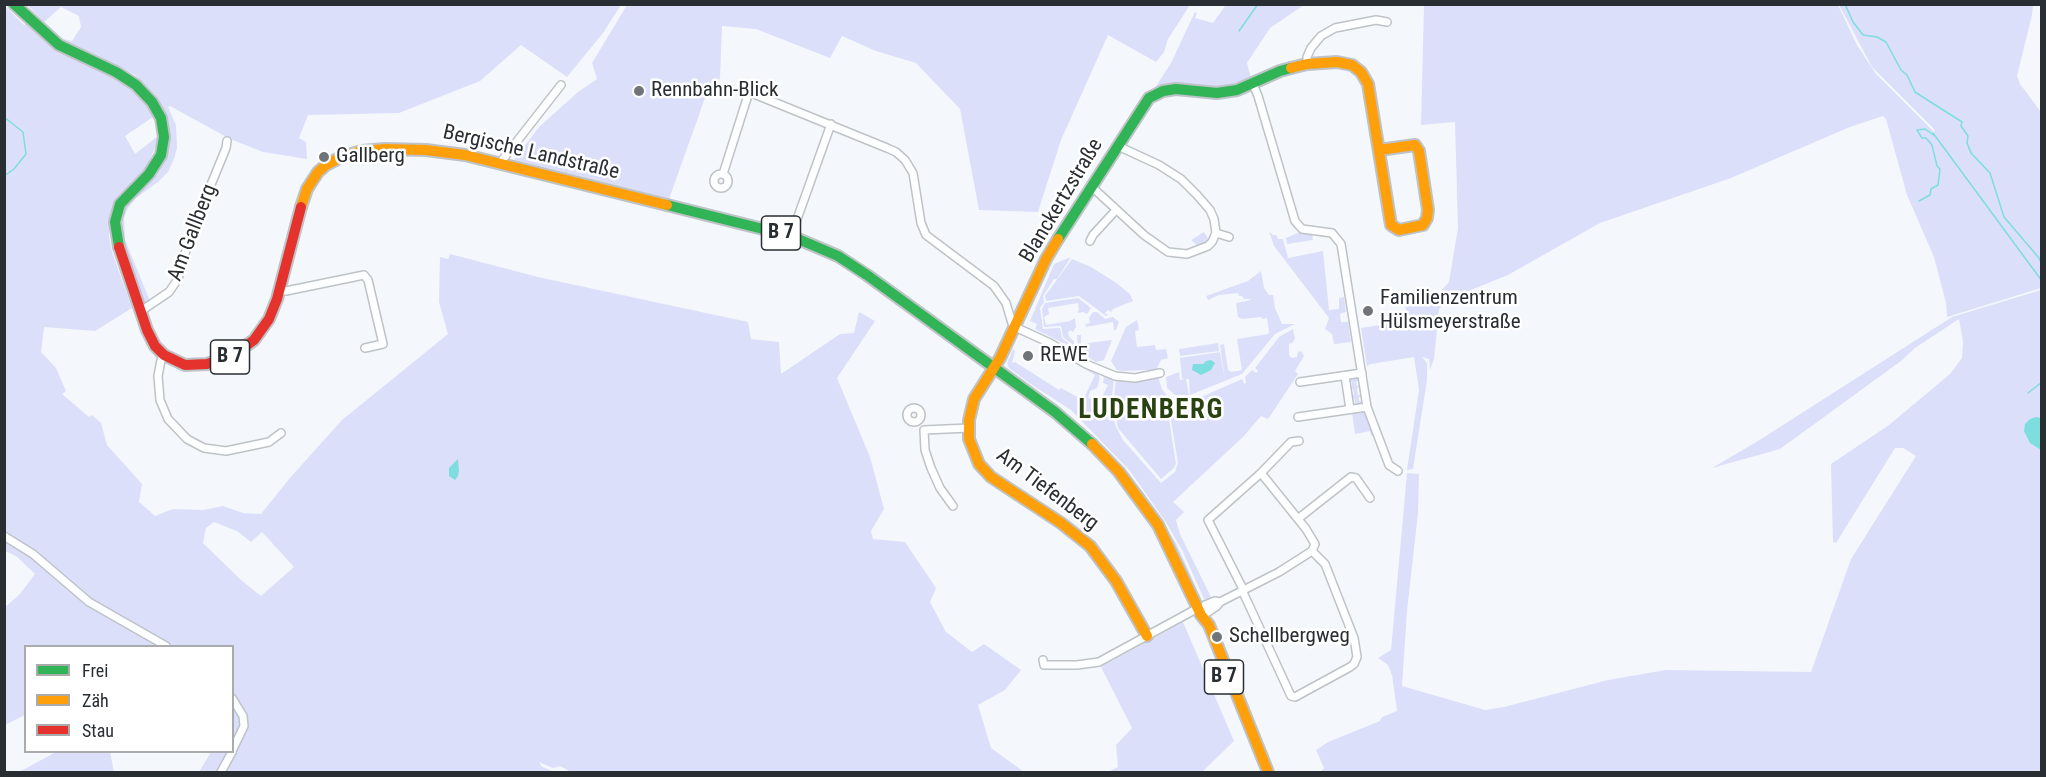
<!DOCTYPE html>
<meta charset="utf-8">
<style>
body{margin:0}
#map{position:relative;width:2046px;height:777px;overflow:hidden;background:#f4f8fc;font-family:"Roboto Condensed",sans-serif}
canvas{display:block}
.frame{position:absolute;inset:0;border:6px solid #292e32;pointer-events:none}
.legend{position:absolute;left:24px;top:645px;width:210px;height:108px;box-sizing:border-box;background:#fff;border:2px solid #a9abad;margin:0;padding:8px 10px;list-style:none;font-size:18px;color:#292e32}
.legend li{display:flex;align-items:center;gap:12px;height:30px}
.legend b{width:30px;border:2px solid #a9abad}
</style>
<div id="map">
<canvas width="2046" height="777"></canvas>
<div class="frame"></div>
<ul class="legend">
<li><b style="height:8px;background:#30b455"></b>Frei</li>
<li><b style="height:8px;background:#ff9f0a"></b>Zäh</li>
<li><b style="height:8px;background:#e5322d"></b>Stau</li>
</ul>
</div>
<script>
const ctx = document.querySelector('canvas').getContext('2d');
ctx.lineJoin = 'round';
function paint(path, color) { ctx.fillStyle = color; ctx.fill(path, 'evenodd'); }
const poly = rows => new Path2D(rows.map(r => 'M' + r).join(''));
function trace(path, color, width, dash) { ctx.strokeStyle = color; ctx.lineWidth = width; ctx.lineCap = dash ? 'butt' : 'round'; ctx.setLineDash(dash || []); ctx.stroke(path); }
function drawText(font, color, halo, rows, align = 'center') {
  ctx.font = font + ' "Roboto Condensed",sans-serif'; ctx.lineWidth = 5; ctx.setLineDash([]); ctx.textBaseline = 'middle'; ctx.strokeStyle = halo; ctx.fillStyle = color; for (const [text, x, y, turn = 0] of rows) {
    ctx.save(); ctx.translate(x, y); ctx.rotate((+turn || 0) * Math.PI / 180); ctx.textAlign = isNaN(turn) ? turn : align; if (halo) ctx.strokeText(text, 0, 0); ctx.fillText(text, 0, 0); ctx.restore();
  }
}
paint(poly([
 [27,5,621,5,603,33,567,77,521,45,480,81,399,113,308,115,299,138,306,142,307,159,263,152,230,139,170,106,168,107,176,125,177,148,174,159,168,172,158,182,136,198,128,208,124,218,125,240,150,301,145,304,121,235,121,218,128,203,157,175,163,164,170,139,168,119,154,94,135,75,97,55,77,47,63,39,72,41,81,27,79,16,61,7,44,22],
 [627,5,627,4,1190,5,1168,39,1164,52,1156,62,1108,35,1061,140,1038,212,979,210,960,109,916,63,876,51,842,36,830,58,756,29,722,26,720,78,705,98,669,199,514,160,539,127,578,92,597,79,592,63],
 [1224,5,1304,5,1270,28,1247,63,1251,78,1215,89,1153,91,1171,63,1195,12,1197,13,1195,18,1213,23,1225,6],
 [1424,5,1838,5,1857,45,1876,74,1935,133,1934,129,1872,67,1839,5,2033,5,2032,15,2017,76,2020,84,2041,112,2041,288,1947,317,1946,303,1934,257,1907,195,1886,119,1883,116,1850,127,1731,178,1600,223,1508,275,1451,298,1439,309,1434,359,1430,370,1429,359,1422,357,1427,363,1427,380,1413,469,1407,470,1419,390,1414,357,1371,364,1367,366,1361,328,1394,323,1396,320,1402,319,1406,312,1405,299,1412,295,1428,295,1440,292,1449,282,1458,228,1455,122,1421,125],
 [5,6,24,25,26,24,49,45,62,53,114,78,129,87,142,99,153,117,125,136,135,154,158,136,157,142,148,165,116,201,109,221,109,236,112,252,132,308,95,331,44,327,41,352,56,368,66,391,62,394,89,417,92,415,101,423,107,445,142,484,139,502,155,516,173,509,203,510,223,506,243,513,261,514,289,479,342,420,448,334,439,302,440,257,448,259,450,254,538,277,748,322,751,339,779,342,781,374,840,334,854,333,859,312,875,321,837,378,870,457,884,509,871,531,873,539,905,542,936,588,930,602,946,632,972,652,984,644,1021,670,1005,690,978,705,991,748,1024,772,571,772,560,766,553,768,539,762,542,767,555,772,199,772,211,752,232,752,232,683,235,683,233,681,232,646,26,646,25,715,5,725,5,736,5,607,19,595,35,574,16,556,5,551],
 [214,522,237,531,251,542,262,532,294,567,261,596,241,580,203,543,206,528],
 [1269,231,1273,235,1276,235,1278,239,1283,239,1288,258,1323,251,1329,310,1339,309,1339,298,1344,297,1346,312,1340,314,1341,322,1348,322,1351,342,1334,344,1332,334,1325,329,1329,318,1274,246],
 [1204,232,1209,240,1199,247,1191,240],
 [1300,232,1312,234,1313,240,1287,244,1286,238],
 [1071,257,1057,279,1054,279,1043,296,1044,302,1040,308,1043,329,1060,328,1062,338,1071,345,1071,347,1035,329,1037,324,1030,321,1054,264],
 [1072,259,1091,267,1115,282,1130,294,1133,301,1113,309,1111,312,1108,310,1105,313,1108,315,1106,316,1079,296,1046,301,1045,296],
 [1261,271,1264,288,1269,295,1273,295,1275,308,1282,324,1295,324,1275,334,1242,374,1190,395,1189,379,1182,379,1180,358,1220,352,1225,380,1220,345,1224,344,1228,370,1231,372,1242,370,1237,339,1268,334,1269,332,1267,318,1262,319,1261,317,1242,319,1238,317,1236,303,1251,300,1250,299,1244,299,1242,296,1239,296,1238,293,1219,295,1208,300,1206,296,1248,281],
 [2041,290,2041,772,1321,772,1324,768,1316,750,1328,742,1380,721,1382,717,1397,711,1392,675,1388,665,1378,658,1391,650,1407,473,1419,474,1418,513,1407,611,1402,686,1485,710,1504,707,1608,680,1666,670,1811,672,1851,559,1916,456,1903,448,1895,448,1836,543,1833,542,1831,464,1889,425,1950,374,1962,358,1963,342,1959,319,1915,348,1901,361,1780,449,1712,468,1758,441,1952,317],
 [1078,298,1091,308,1087,314,1083,312,1077,313,1079,310,1078,303,1048,308,1049,314,1044,317,1046,325,1070,321,1075,318,1076,327,1073,332,1070,330,1068,333,1069,337,1074,341,1074,349,1072,344,1063,337,1061,326,1044,327,1042,309,1045,303],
 [1093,312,1097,312,1105,319,1113,317,1119,322,1116,330,1114,330,1113,322,1086,327,1085,324,1090,323,1089,318],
 [1137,320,1139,330,1135,331,1137,347,1155,345,1156,350,1166,349,1168,358,1161,360,1155,372,1149,373,1148,370,1123,371,1117,370,1111,361,1126,327],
 [1293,329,1295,339,1292,343,1289,344,1289,355,1292,358,1297,357,1298,352,1301,351,1304,356,1295,371,1298,374,1268,419,1261,416,1244,436,1173,502,1184,512,1176,520,1180,534,1212,599,1209,600,1204,599,1183,552,1167,524,1130,471,1071,410,1029,383,1009,368,1007,363,1013,349,1015,351,1012,363,1015,362,1059,390,1061,388,1083,400,1095,375,1032,338,1098,373,1100,378,1097,388,1090,391,1088,398,1097,399,1103,395,1108,385,1103,383,1104,376,1114,378,1111,407,1116,427,1123,440,1161,483,1175,472,1178,463,1169,408,1170,399,1180,401,1180,408,1184,407,1184,402,1190,402,1242,379,1244,384,1246,383,1245,377,1252,370,1256,373,1258,371,1255,368,1279,337],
 [1077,335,1081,335,1081,344,1112,340,1104,360,1096,362,1078,351],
 [1218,343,1219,351,1180,356,1179,349],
 [1179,372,1180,380,1186,379,1189,395,1175,395,1167,388,1166,377],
 [1357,376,1360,381,1356,382,1357,386,1361,386,1357,388,1358,395,1363,394,1359,397,1359,401,1364,401,1364,403,1354,407,1351,404,1355,403,1354,398,1350,398,1350,396,1354,395,1353,389,1349,389,1348,387,1352,387,1352,382,1347,382,1349,378],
 [1158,377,1162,389,1168,397,1167,406,1176,464,1174,468,1161,479,1118,428,1113,405,1116,379,1132,381],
 [1364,410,1365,415,1367,413,1374,435,1371,436,1370,431,1355,434,1352,412],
 [1082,427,1110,453,1143,492,1176,543,1201,598,1170,536,1156,514],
 [1183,622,1234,741,1202,772,1108,772,1118,767,1116,745,1132,728,1101,667],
 [56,752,110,752,114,772,19,772]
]), '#dcdffa');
paint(poly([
 [1211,360,1215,363,1211,370,1201,375,1192,370,1193,364,1203,364,1206,361],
 [2036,417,2041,418,2041,450,2030,443,2024,431,2025,424,2030,419],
 [458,459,459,471,458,476,455,480,449,476,449,468]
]), '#7ddddf');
trace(poly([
 [1845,4,1853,22,1863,35,1877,37,1886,42,1901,70,1907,75,1915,92,1962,122,1961,126,1968,136,1967,143,1971,153,1990,173,2004,217,2039,258,2042,265],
 [1239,31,1258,4],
 [4,117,23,132,26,154,14,169,4,176],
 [1933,133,2042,281],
 [1919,201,1930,195,1931,189,1938,185,1940,169,1937,166,1932,145,1926,138,1922,138,1917,130,1925,129,1935,136],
 [2028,393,2042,382]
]), '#7ddddf', 1.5);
const street = poly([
 [1307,64,1307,57,1311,48,1321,36,1335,28,1376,20,1387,22],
 [1253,84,1258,96,1295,221,1302,229,1332,233,1341,244,1367,407,1389,465,1398,471],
 [500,163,561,85],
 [723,174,749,92,887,148,896,152,905,160,913,173,921,223,926,235,994,286,1006,303,1012,323,1015,327,1050,343,1086,364,1115,376,1135,378,1160,373],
 '714 181a7 7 0 1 1 14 0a7 7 0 1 1-14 0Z',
 [1092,187,1144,235,1168,252,1187,254,1208,246,1212,242,1216,233,1214,219,1210,210,1197,195,1181,179,1159,165,1118,146],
 [1216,233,1229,237],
 [791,236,831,124],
 [1090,241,1093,235,1116,210],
 [280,290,286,291,364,275,368,280,383,344,365,348],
 [141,311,169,292,178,279,190,236,226,148,227,141],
 [164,355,161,360,158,376,160,400,168,419,187,439,204,448,226,451,269,442,281,433],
 [1345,376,1350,409],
 [1300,382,1362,373],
 '907 415a7 7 0 1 1 14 0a7 7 0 1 1-14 0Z',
 [1298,417,1367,407],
 [1261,473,1306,529,1315,544,1312,551],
 [953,506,940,488,931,468,925,450,924,430,969,428],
 [1299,518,1351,477,1356,478,1370,498],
 [4,536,33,554,89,602,166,646],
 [1243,589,1208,520,1261,473,1291,442,1299,441],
 [1242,590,1291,696,1295,697,1350,667,1354,664,1357,657,1354,638,1325,564,1312,551],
 [1203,611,1205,605,1215,601,1220,602],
 [1200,612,1208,612,1217,606,1220,602,1279,572,1312,551],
 [1043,660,1044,665,1077,665,1099,662,1198,608],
 [232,698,243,716,244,726,232,751],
 [221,772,232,752]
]);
const fast = poly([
 [14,4,59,45,116,72,136,85,152,102,161,118,164,137,161,155,149,174,120,204,115,222,119,247],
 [667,205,791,236,838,256,867,275,1055,412,1092,444],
 [1058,239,1149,98,1163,91,1176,89,1217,93,1237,90,1280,71,1291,68]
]);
const slow = poly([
 [1291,68,1307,64,1337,62,1352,65,1361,72,1368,84,1391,225,1399,230,1423,225,1427,218,1428,210,1419,151,1415,145,1379,150],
 [301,207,307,189,318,172,326,165,341,157,362,151,385,149,426,150,465,155,667,205],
 [1058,239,1046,259,1000,358,974,399,969,420,969,439,979,464,991,477,1061,523,1090,546,1116,581,1147,636],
 [1092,444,1119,472,1158,525,1201,615,1209,625,1268,772]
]);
const jam = poly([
 [119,247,147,330,155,346,164,355,185,365,207,364,232,356,254,340,269,319,277,299,301,207]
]);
trace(street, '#bec3c7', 10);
trace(fast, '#bec3c7', 14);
trace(slow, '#bec3c7', 14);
trace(jam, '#bec3c7', 14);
trace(street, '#fdfeff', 7);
trace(fast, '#30b455', 10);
trace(slow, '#ff9f0a', 10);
trace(jam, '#e5322d', 10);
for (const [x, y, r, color] of [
 [639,91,6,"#707579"],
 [324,157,6,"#707579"],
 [1368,311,6,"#707579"],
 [1028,356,6,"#707579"],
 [1217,637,6,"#707579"]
]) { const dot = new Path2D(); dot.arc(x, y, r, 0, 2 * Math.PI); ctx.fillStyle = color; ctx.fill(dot); trace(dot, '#fff', 2); }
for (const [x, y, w] of [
 [781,233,39],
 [230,357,39],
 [1224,677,39]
]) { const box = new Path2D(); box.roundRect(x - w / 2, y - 17, w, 34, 4.5); ctx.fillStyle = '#fff'; ctx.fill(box); trace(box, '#292e32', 1.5); }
drawText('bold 20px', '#292e32', null, [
 ["B 7",781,233],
 ["B 7",230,357],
 ["B 7",1224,677]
]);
drawText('21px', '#292e32', '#fff', [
 ["Rennbahn-Blick",651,91],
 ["Gallberg",336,157],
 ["Familienzentrum",1380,299],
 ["Hülsmeyerstraße",1380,323],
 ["REWE",1040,356],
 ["Schellbergweg",1229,637]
], 'left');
drawText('21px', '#292e32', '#fff', [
 ["Bergische Landstraße",531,153,13],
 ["Blanckertzstraße",1062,201,-59],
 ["Am Gallberg",193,233,-69],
 ["Am Tiefenberg",1047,490,37]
]);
ctx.letterSpacing = '1.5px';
drawText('bold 27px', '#2a4211', '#fff', [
 ["LUDENBERG",1151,411]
]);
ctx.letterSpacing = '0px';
</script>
